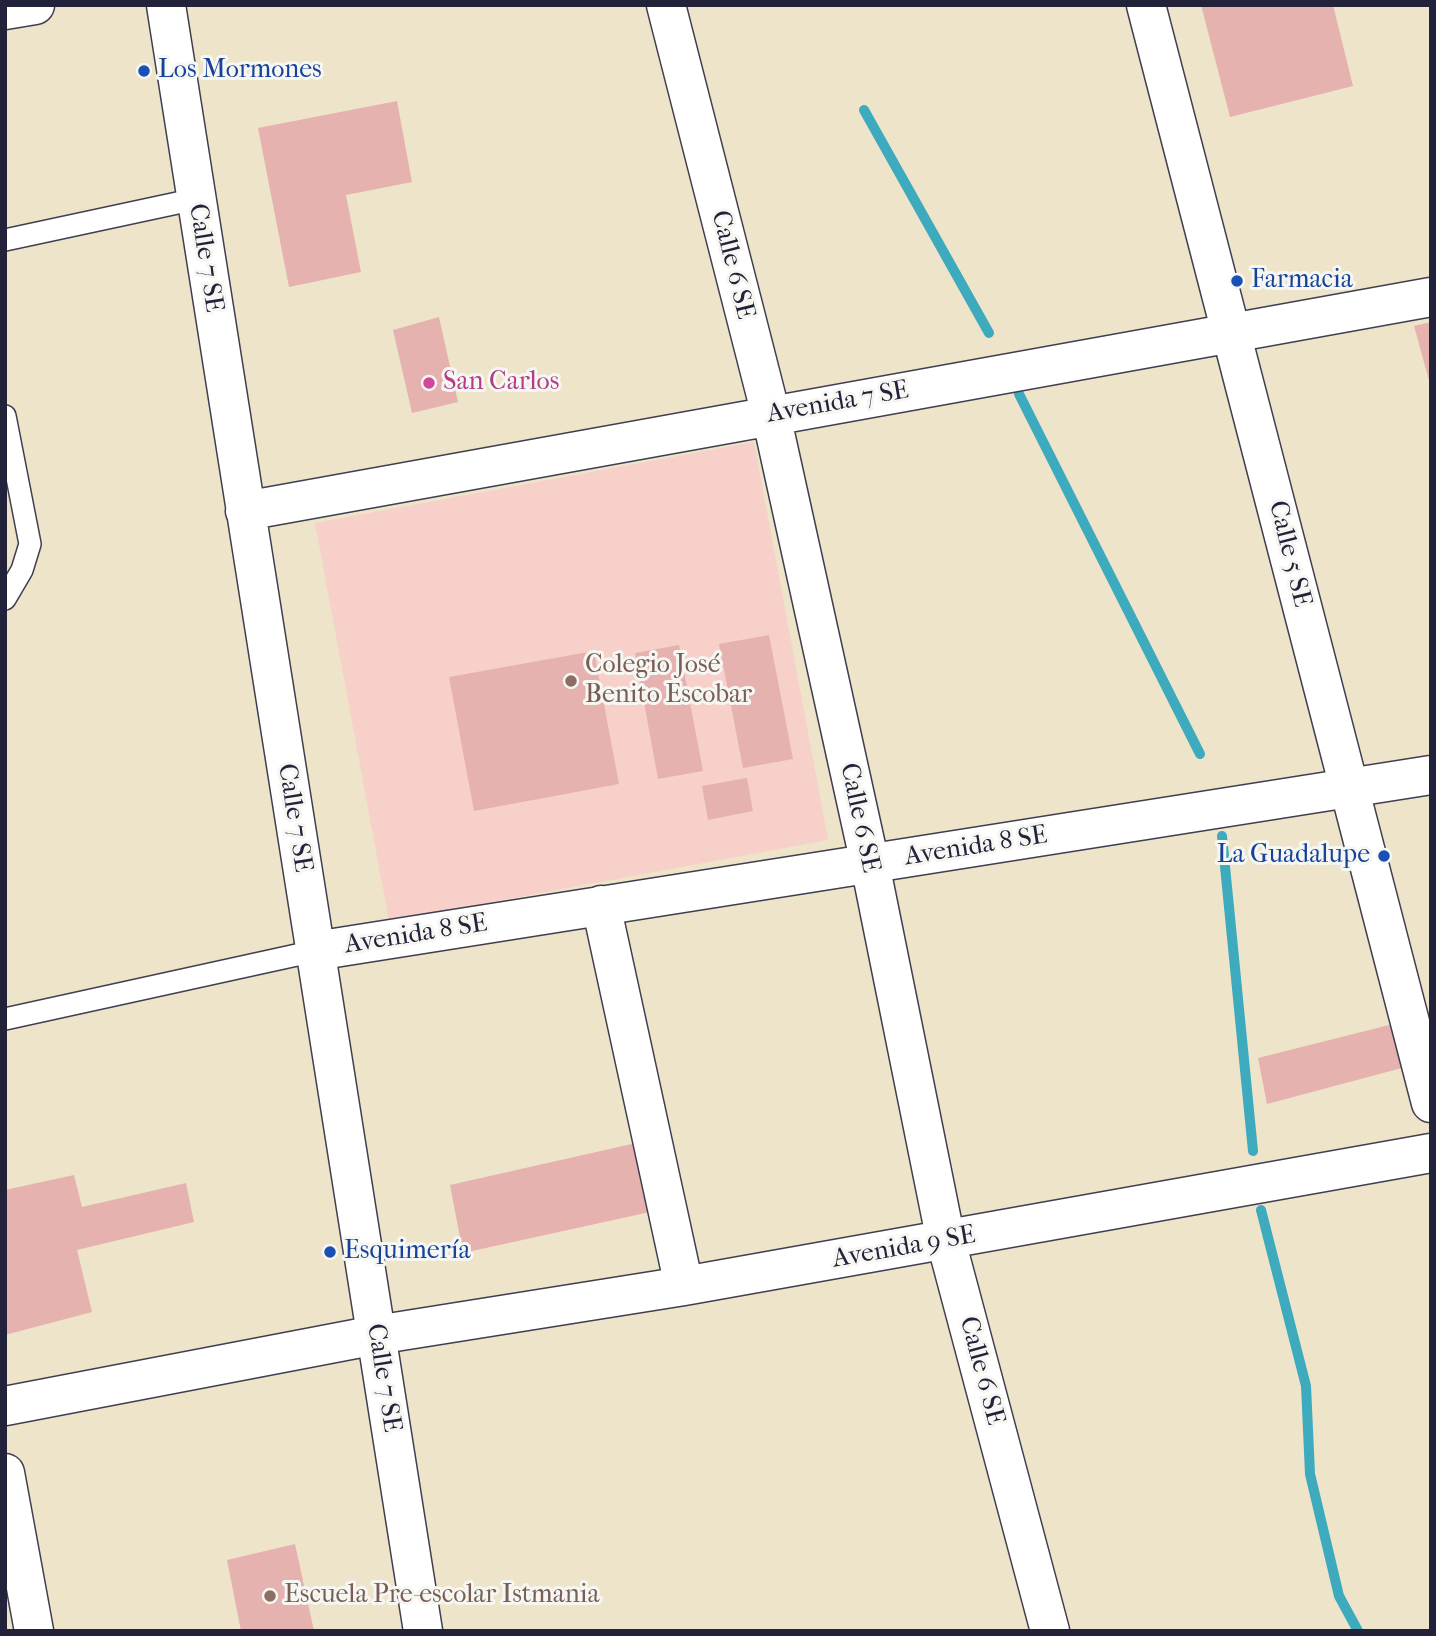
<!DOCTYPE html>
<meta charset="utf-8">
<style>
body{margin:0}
#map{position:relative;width:1436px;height:1636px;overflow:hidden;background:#ede4ca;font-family:"IM FELL French Canon",serif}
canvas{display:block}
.frame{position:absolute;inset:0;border:7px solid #22223b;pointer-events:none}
</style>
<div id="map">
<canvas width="1436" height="1636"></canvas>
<div class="frame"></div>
</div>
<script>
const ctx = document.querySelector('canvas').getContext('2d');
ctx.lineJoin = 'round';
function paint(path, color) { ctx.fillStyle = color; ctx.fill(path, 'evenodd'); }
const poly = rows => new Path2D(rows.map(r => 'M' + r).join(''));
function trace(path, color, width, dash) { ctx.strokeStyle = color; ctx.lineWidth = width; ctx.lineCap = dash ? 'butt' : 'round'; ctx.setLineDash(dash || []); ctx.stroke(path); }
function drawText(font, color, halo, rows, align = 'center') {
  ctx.font = font + ' "IM FELL French Canon",serif'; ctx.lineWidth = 6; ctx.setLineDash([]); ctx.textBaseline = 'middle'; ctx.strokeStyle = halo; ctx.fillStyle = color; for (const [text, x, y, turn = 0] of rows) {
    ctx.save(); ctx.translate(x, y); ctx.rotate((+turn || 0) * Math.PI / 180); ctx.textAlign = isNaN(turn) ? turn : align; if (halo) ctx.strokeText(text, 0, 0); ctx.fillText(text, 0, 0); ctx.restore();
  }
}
paint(poly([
 [754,442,828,840,389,921,315,523]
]), '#f7d0c9');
trace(poly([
 [864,110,989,333],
 [1019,394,1200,754],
 [1222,836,1253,1151],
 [1261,1210,1306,1386,1310,1474,1339,1596,1358,1631]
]), '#3eaabd', 10);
paint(poly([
 [1201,5,1333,5,1353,86,1230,117],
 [397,101,412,182,346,195,361,272,289,287,258,128],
 [439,317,458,402,412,413,393,330],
 [1431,322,1431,384,1430,384,1414,326],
 [769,635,793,759,743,768,719,644],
 [679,645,703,771,658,779,635,653],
 [594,651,619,784,474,811,449,677],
 [747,778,753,811,708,820,702,786],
 [1393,1024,1402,1068,1267,1104,1258,1058],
 [645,1141,659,1210,463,1253,450,1185],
 [74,1175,82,1207,186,1183,194,1222,77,1250,92,1312,5,1335,5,1190],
 [295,1544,314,1631,241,1631,227,1560]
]), '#e6b2af');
const lane = poly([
 [5,240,196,199],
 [5,416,30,544,22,570,5,599],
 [5,1019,315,951]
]);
const street = poly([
 [166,5,423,1631],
 [666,5,771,415,870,864,946,1241,1050,1631],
 [1146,5,1431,1103],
 [5,10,35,5],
 [245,511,1431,297],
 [601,905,684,1286],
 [315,951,1431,775],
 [5,1406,376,1335,684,1286,1431,1153],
 [5,1473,34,1631]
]);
trace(lane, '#403f50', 24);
trace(street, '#403f50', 41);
trace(lane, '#fff', 21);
trace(street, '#fff', 38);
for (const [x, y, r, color] of [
 [144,71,7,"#1a4fb4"],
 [1237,281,7,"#1a4fb4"],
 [429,383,7,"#d1479c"],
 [571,681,7,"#8d6e63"],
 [1384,856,7,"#1a4fb4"],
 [330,1252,7,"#1a4fb4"],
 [270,1596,7,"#8d6e63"]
]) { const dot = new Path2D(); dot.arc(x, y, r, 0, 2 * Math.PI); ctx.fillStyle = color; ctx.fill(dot); trace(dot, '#f6f6f2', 2.5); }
drawText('26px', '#164399', '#f6f6f2', [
 ["Los Mormones",158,71],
 ["Farmacia",1251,281],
 ["La Guadalupe",1370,856,"right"],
 ["Esquimería",344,1252]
], 'left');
drawText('26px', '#22223b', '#f6f6f2', [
 ["Calle 7 SE",205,258,81],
 ["Calle 6 SE",732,265,76],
 ["Avenida 7 SE",838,403,-10],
 ["Calle 5 SE",1289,554,76],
 ["Calle 7 SE",294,818,81],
 ["Calle 6 SE",859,818,78],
 ["Avenida 8 SE",976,847,-9],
 ["Avenida 8 SE",416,935,-9],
 ["Avenida 9 SE",904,1248,-10],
 ["Calle 6 SE",981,1371,75],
 ["Calle 7 SE",383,1378,81]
]);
drawText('26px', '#b23c85', '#f6f6f2', [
 ["San Carlos",443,383]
], 'left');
drawText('26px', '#785e54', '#f6f6f2', [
 ["Colegio José",585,666],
 ["Benito Escobar",585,696],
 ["Escuela Pre-escolar Istmania",284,1596]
], 'left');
</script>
